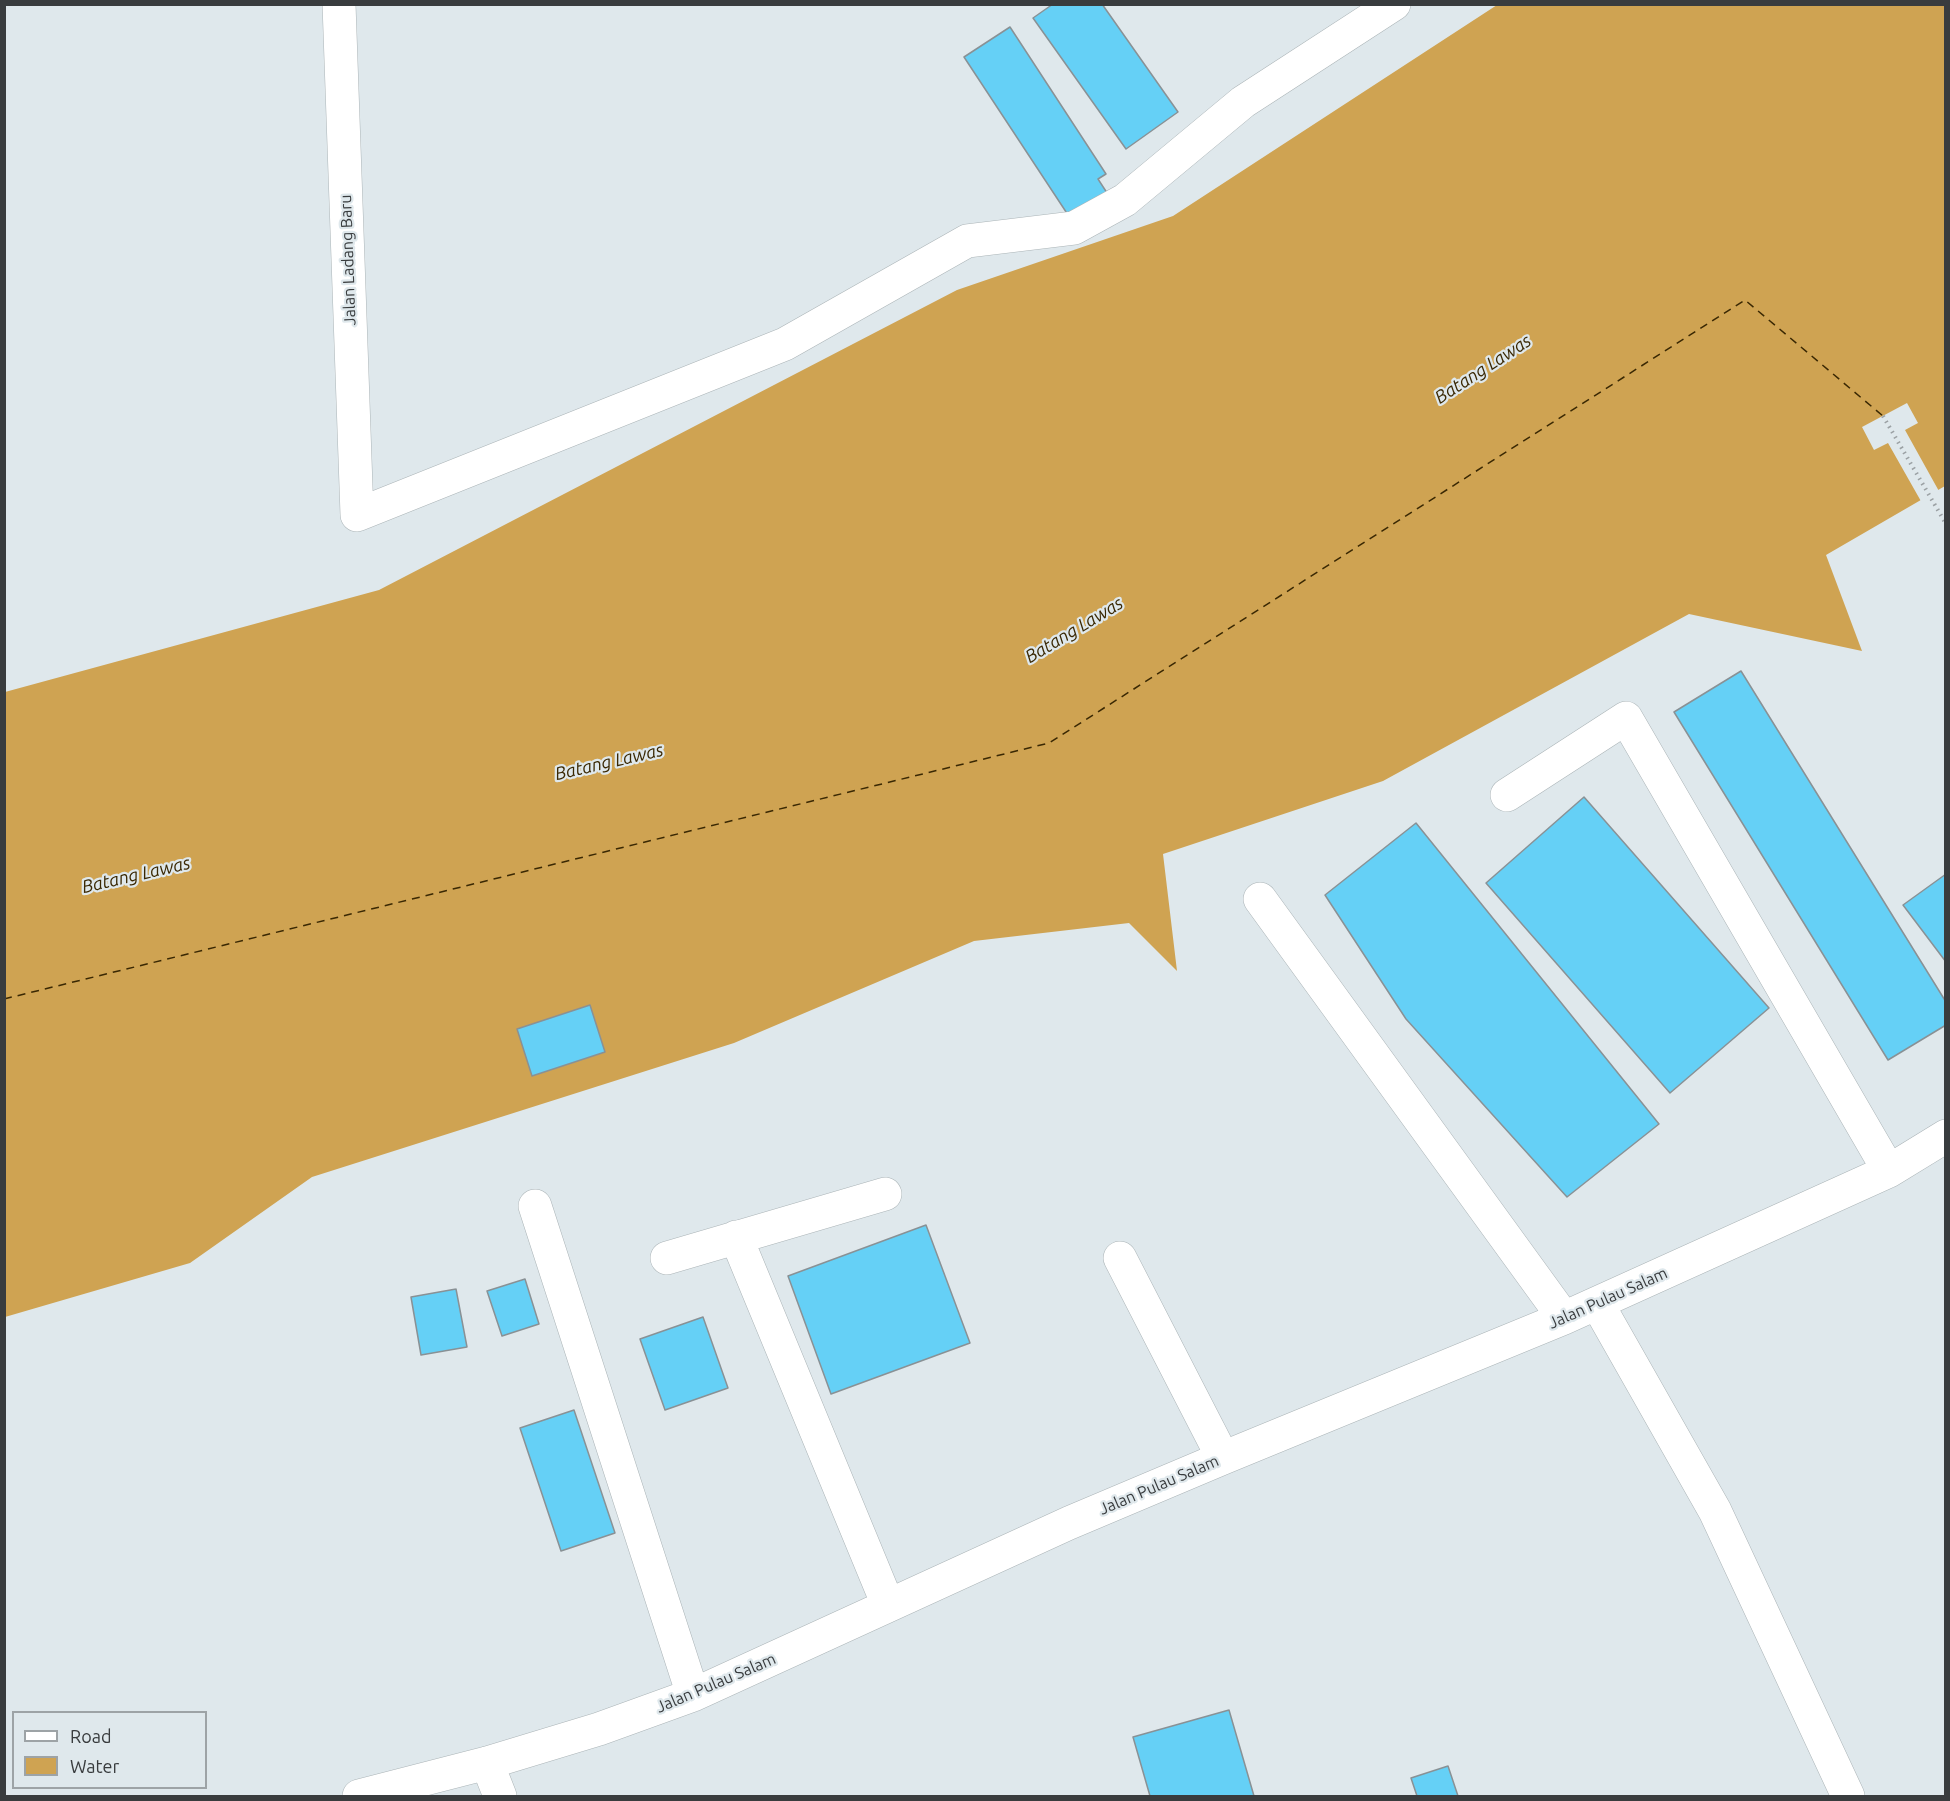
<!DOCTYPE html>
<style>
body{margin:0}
#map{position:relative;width:1950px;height:1801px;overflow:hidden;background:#dfe8ec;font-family:Ubuntu,sans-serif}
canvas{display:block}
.frame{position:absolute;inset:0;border:6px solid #393c3e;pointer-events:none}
.legend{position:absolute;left:12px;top:1711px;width:195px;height:78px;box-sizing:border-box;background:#dfe8ec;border:2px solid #9da3a6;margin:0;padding:8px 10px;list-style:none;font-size:18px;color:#393c3e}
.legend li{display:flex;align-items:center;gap:12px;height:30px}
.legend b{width:30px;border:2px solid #9da3a6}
</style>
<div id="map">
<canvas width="1950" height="1801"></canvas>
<div class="frame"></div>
<ul class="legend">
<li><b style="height:8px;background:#fff"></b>Road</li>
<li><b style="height:16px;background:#cfa352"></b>Water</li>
</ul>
</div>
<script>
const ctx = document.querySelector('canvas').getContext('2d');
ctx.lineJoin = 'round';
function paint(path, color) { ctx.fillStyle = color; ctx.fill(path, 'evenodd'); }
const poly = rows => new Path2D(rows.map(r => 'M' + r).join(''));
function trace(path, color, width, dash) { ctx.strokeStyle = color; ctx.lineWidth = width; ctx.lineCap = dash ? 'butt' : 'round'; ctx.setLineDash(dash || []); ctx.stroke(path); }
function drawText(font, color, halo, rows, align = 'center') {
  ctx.font = font + ' Ubuntu,sans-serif'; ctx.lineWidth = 4.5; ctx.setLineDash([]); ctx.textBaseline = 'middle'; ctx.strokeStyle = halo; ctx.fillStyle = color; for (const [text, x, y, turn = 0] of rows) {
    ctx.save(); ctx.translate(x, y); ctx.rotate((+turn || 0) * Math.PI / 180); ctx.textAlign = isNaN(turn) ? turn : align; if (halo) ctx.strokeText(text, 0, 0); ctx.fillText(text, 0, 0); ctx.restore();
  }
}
paint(poly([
 [1497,5,1945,5,1945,486,1826,555,1862,651,1689,614,1383,781,1163,854,1177,971,1129,923,974,941,734,1043,312,1177,190,1263,5,1317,5,692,379,590,957,290,1173,216]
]), '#cfa352');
paint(poly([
 [1907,403,1918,423,1905,430,1940,493,1922,503,1888,443,1874,450,1862,427]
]), '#dfe8ec');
trace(poly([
 [4,999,1049,743,1745,300,1883,416]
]), '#3a2803', 1.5, [8, 6]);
const building = poly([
 [1053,4,1102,4,1178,112,1126,149,1033,18,1053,4],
 [1010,27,1106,174,1098,179,1111,199,1074,224,964,57,1010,27],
 [1741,671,1946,1002,1946,1025,1888,1060,1674,712,1741,671],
 [1584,797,1769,1008,1670,1093,1486,883,1584,797],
 [1416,823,1659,1124,1567,1197,1406,1019,1325,895,1416,823],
 [1946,874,1946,962,1903,905,1946,874],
 [590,1005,605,1052,532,1076,517,1029,590,1005],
 [926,1225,970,1343,831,1394,788,1276,926,1225],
 [525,1279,539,1324,502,1336,487,1291,525,1279],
 [456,1289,467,1347,421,1355,411,1297,456,1289],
 [703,1317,728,1388,665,1410,640,1339,703,1317],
 [574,1410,615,1533,561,1551,520,1428,574,1410],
 [1229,1710,1254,1796,1150,1796,1133,1737,1229,1710],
 [1448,1766,1458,1796,1417,1796,1411,1778,1448,1766]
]);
paint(building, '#65d0f6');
trace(building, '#899195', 1.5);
const minor = poly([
 [339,4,357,515,785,344,967,241,1074,228,1125,200,1243,102,1394,4],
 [1507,795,1626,718,1889,1171],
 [1260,899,1564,1318],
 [535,1206,693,1695],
 [736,1237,888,1605],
 [667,1258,885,1194],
 [1120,1258,1223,1458],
 [1597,1303,1715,1511,1848,1796],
 [487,1763,500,1796],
 [359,1796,487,1763,599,1729,693,1695,1069,1523,1223,1458,1564,1318,1889,1171,1946,1136]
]);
trace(minor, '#abb4b7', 34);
trace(poly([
 [1883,416,1946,524]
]), '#9ba1a4', 4, [1.5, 4.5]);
trace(minor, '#fff', 33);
drawText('16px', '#393c3e', '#dfe8ec', [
 ["Jalan Ladang Baru",348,260,-92],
 ["Jalan Pulau Salam",1608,1298,-24],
 ["Jalan Pulau Salam",1159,1485,-23],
 ["Jalan Pulau Salam",716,1683,-23]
]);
drawText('italic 18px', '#3a2803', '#dfe8ec', [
 ["Batang Lawas",1483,369,-33],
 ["Batang Lawas",1074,630,-31],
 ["Batang Lawas",609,762,-13],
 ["Batang Lawas",136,875,-13]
]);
</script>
